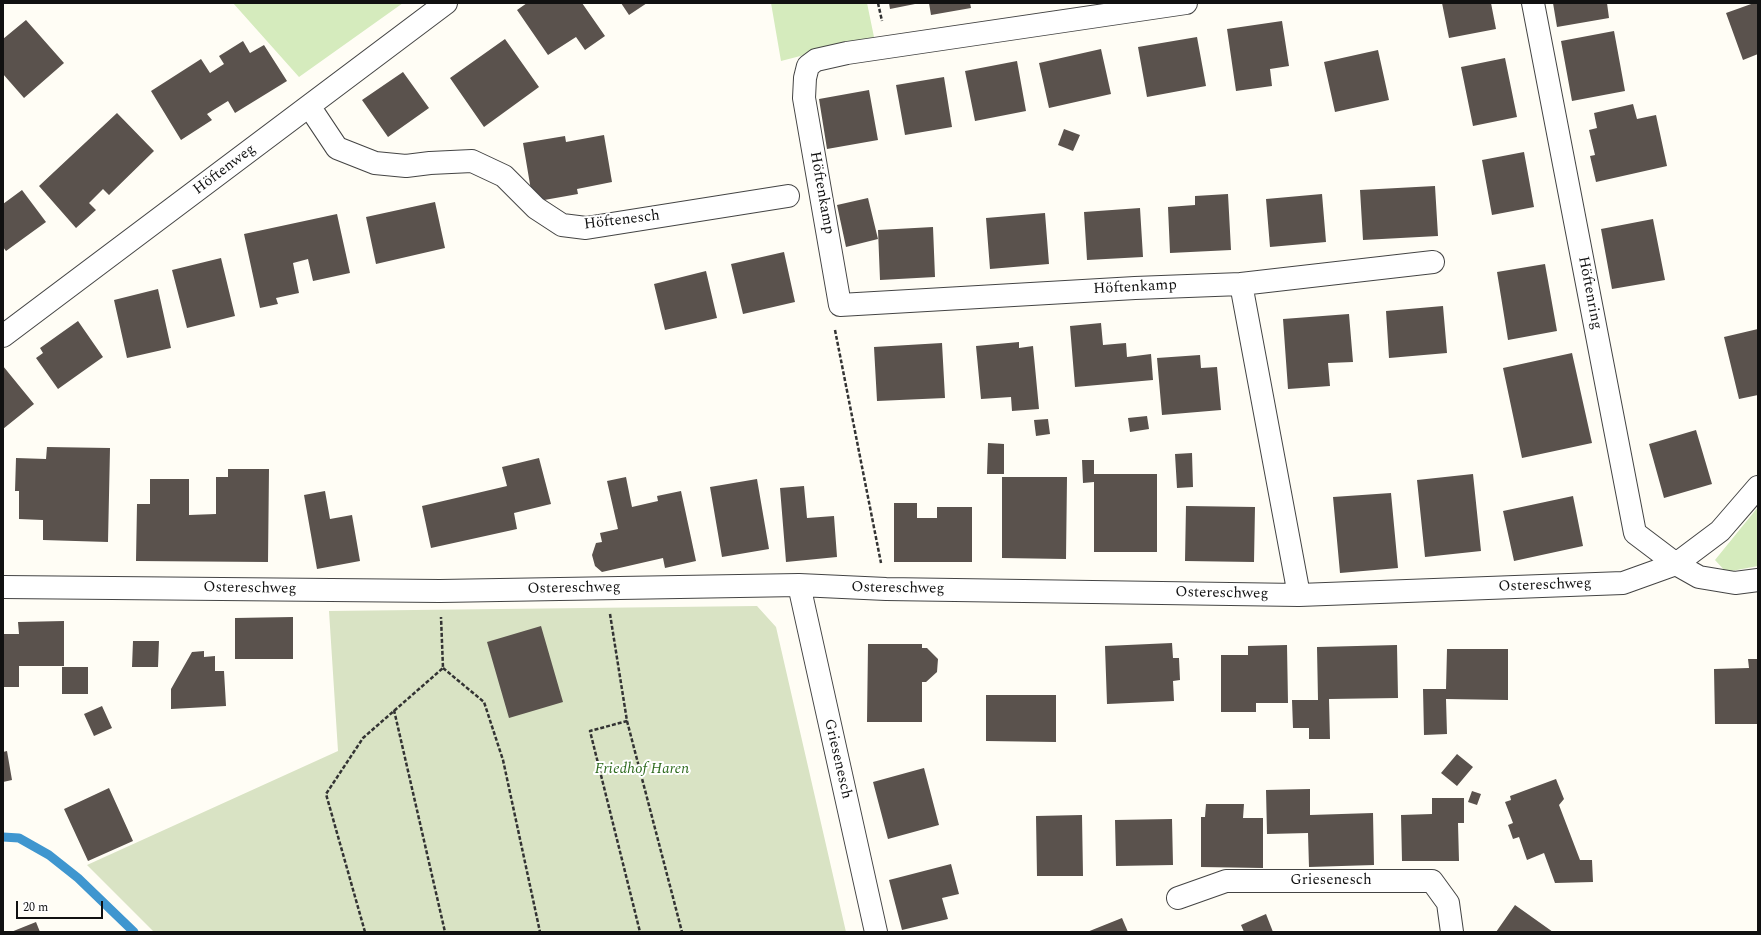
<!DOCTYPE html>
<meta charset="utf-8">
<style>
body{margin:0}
#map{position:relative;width:1761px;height:935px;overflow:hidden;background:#fffdf5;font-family:Spectral,serif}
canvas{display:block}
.frame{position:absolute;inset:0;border:4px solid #111;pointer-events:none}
.scale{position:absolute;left:16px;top:901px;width:87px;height:18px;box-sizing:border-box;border:2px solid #111;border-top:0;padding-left:5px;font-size:12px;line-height:14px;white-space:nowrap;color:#111;-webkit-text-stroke:3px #fff;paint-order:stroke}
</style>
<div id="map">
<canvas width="1761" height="935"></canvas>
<div class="frame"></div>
<div class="scale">20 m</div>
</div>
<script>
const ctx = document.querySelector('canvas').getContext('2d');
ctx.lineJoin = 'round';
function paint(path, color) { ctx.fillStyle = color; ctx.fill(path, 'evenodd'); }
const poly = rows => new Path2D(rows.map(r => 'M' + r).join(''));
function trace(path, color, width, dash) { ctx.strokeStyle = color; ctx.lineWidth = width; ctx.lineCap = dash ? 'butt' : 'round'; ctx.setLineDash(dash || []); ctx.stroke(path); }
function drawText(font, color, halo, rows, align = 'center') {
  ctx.font = font + ' Spectral,serif'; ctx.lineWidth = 4; ctx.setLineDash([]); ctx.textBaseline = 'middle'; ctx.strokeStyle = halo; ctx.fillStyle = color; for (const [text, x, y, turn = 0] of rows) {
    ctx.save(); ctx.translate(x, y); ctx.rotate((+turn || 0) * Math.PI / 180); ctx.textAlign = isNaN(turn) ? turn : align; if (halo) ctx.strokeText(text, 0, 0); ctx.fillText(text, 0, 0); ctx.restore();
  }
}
paint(poly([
 [233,3,403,3,299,77],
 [771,3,867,3,874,37,781,61],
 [1758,507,1758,566,1726,572,1715,560]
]), '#d5ebbd');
paint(poly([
 [757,606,776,627,846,932,154,932,87,865,338,751,329,611]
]), '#d9e3c4');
trace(poly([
 [3,837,19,838,49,855,78,878,134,932]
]), '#3f96cf', 9);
paint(poly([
 [527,3,582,3,605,36,585,50,576,37,548,55,517,10],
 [621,3,647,3,629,15],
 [889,3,915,3,915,4,890,9],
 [929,3,970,3,971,8,931,15],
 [1442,3,1491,3,1496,29,1449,38],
 [1553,3,1607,3,1609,18,1557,27],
 [1754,3,1758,3,1758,54,1743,60,1726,13],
 [26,20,64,63,24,98,3,74,3,39],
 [1282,21,1289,66,1270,69,1272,86,1236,91,1227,29],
 [1614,31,1625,91,1572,101,1561,41],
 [1197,37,1206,86,1147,97,1138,47],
 [505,39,539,87,484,127,450,78],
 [243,41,250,53,264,45,287,81,235,113,228,101,207,114,212,120,181,140,151,91,201,59,210,73,224,64,219,56],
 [1101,49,1111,94,1049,108,1039,63],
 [1378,50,1389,100,1335,112,1324,62],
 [1505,58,1517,117,1473,126,1461,67],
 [1017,61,1026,111,975,121,965,71],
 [403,72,429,108,388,137,362,100],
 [944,77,952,127,905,135,896,85],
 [869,90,878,140,827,149,819,99],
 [1633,104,1637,119,1656,115,1667,166,1596,182,1590,156,1595,155,1589,130,1597,128,1594,113],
 [117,113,154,151,109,195,103,189,89,203,96,210,76,228,39,186],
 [1064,129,1080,135,1073,151,1058,145],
 [604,135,612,182,577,189,578,194,533,202,523,143,565,136,566,142],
 [1524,152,1534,207,1492,215,1482,160],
 [1435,186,1438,236,1363,240,1360,190],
 [22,190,46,222,6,251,3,247,3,204],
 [1228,194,1231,250,1170,253,1168,207,1195,205,1195,196],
 [1322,194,1326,242,1270,247,1266,199],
 [868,198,878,239,846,247,837,205],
 [435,202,445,248,376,264,366,217],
 [1140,208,1143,257,1087,260,1084,212],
 [1045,213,1049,264,990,269,986,218],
 [337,214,350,273,313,281,308,259,293,263,299,293,276,298,278,304,260,308,244,234],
 [1653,219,1665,280,1612,289,1601,229],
 [933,227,935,277,880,280,878,230],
 [784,252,795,302,743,314,731,264],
 [221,258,235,316,187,328,172,270],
 [1545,264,1557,331,1508,340,1497,272],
 [706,271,717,318,665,330,654,284],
 [158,289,171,348,127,358,114,300],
 [1443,306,1447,353,1389,358,1386,311],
 [1349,314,1353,362,1328,363,1330,386,1288,389,1283,319],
 [78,321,103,357,58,389,36,358,43,353,40,348],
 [1101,323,1103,345,1126,343,1127,357,1151,354,1153,380,1075,387,1070,326],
 [1758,329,1758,395,1739,399,1724,337],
 [1019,342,1019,348,1033,346,1039,409,1012,411,1011,397,981,399,976,346],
 [942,343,945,398,877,401,874,347],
 [1572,353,1592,443,1522,458,1503,368],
 [1200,355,1201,368,1217,367,1221,410,1162,415,1157,358],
 [3,366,34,404,3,429],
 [1147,416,1149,429,1130,432,1128,418],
 [1048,419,1050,434,1036,436,1034,420],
 [1696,430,1712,484,1664,498,1649,444],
 [988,443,1004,444,1004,474,987,474],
 [47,447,110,448,108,542,43,540,43,520,19,519,19,491,15,491,16,458,46,459],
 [1192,453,1193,487,1177,488,1175,454],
 [539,458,551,504,514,513,517,529,431,548,422,506,507,486,502,467],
 [1082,460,1094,460,1094,474,1157,474,1157,552,1094,552,1094,482,1083,483],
 [228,469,269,469,268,562,136,561,137,504,150,504,150,479,189,479,189,515,216,514,216,477,228,477],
 [1473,474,1481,551,1425,557,1417,480],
 [626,477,632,507,658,501,657,496,681,491,696,561,665,568,663,558,602,572,595,566,592,555,596,543,602,542,600,533,618,529,607,481],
 [1002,477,1067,477,1066,559,1002,558],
 [757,479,769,549,722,557,710,487],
 [804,486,807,518,834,516,837,557,786,562,780,488],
 [325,491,330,519,352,515,360,561,317,569,304,495],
 [1391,493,1398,568,1340,573,1333,497],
 [1573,496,1583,546,1514,561,1503,511],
 [894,503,917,503,917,518,937,518,937,507,972,507,972,562,894,562],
 [1186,506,1255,507,1254,562,1185,561],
 [293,617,293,659,235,659,235,618],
 [64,621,64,666,19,666,19,687,3,687,3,634,19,634,18,622],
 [541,626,563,702,509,718,487,642],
 [133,641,159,641,158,667,132,667],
 [1172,643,1173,658,1179,658,1180,680,1173,681,1174,701,1107,704,1105,646],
 [868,644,922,644,922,648,927,648,938,659,937,672,926,682,922,682,922,722,867,722],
 [1287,645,1288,703,1256,703,1256,712,1221,712,1221,655,1248,655,1248,646],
 [1397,645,1398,698,1329,699,1330,739,1309,739,1309,728,1293,728,1292,700,1318,700,1317,647],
 [1447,649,1508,649,1508,700,1446,699,1447,734,1424,735,1423,689,1446,689],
 [204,651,204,657,215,656,215,671,224,671,226,706,171,709,171,689,192,652],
 [1748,659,1758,659,1758,724,1715,724,1714,669,1749,668],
 [62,667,88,667,88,694,62,694],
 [986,695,1056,695,1056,742,986,741],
 [102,706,112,728,94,736,84,714],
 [7,751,12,780,3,782,3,752],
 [1457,754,1473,767,1457,786,1441,773],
 [924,768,939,825,888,839,873,782],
 [1556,779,1564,799,1559,805,1580,860,1592,860,1593,882,1555,883,1544,853,1527,860,1519,837,1513,839,1508,825,1513,823,1505,802,1511,800,1510,796],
 [109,788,133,841,88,861,64,809],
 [1310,789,1310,815,1373,813,1374,865,1309,867,1308,833,1267,834,1266,790],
 [1472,791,1481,794,1477,805,1468,802],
 [1432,798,1464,798,1464,823,1458,823,1459,861,1402,861,1401,815,1432,814],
 [1206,804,1244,804,1243,818,1263,818,1263,868,1201,867,1201,817,1205,817],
 [1082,815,1083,876,1037,876,1036,816],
 [1172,819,1173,865,1116,866,1115,820],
 [951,864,959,894,942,898,948,919,902,930,889,880],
 [1515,905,1553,932,1496,932],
 [1266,914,1273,932,1244,932,1241,925],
 [1122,918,1128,932,1087,932],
 [36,922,40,932,11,932]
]), '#5a524d');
const minor = poly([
 [1186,3,847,53,816,60,808,66,805,78,804,98,840,305,1135,288,1241,284,1299,595],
 [1533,3,1635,533,1676,564,1699,577,1735,583,1758,580],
 [309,106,337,148,375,163,406,166,430,163,472,161,504,176,536,208,562,225,586,228,788,196],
 [1241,284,1433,262],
 [3,336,446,3],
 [799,585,876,932],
 [3,587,440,591,799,585,886,589,1299,595,1623,583,1676,564,1720,531,1758,487],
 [1178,898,1226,881,1432,881,1448,903,1452,932]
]);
trace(minor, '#444', 24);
trace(poly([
 [878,3,882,21],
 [835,330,881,563],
 [610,614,627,721,590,731,640,932],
 [443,668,484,702,503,760,540,932],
 [394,710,445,932],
 [627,721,682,932],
 [365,932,326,794,363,738,443,668,441,617]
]), '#333', 2.5, [4, 2]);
trace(minor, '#fff', 22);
drawText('15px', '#111', '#fff', [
 ["Höftenweg",225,170,-37],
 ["Höftenkamp",821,193,80],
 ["Höftenesch",622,221,-7],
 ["Höftenkamp",1135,288,-3],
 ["Höftenring",1589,293,79],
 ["Ostereschweg",1545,586,-2],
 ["Ostereschweg",250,589,1],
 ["Ostereschweg",574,589,-1],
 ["Ostereschweg",898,589,1],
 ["Ostereschweg",1222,594,1],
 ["Griesenesch",837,759,77],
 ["Griesenesch",1331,881]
]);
drawText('italic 15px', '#2f6b1f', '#fff', [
 ["Friedhof Haren",642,770]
]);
</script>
